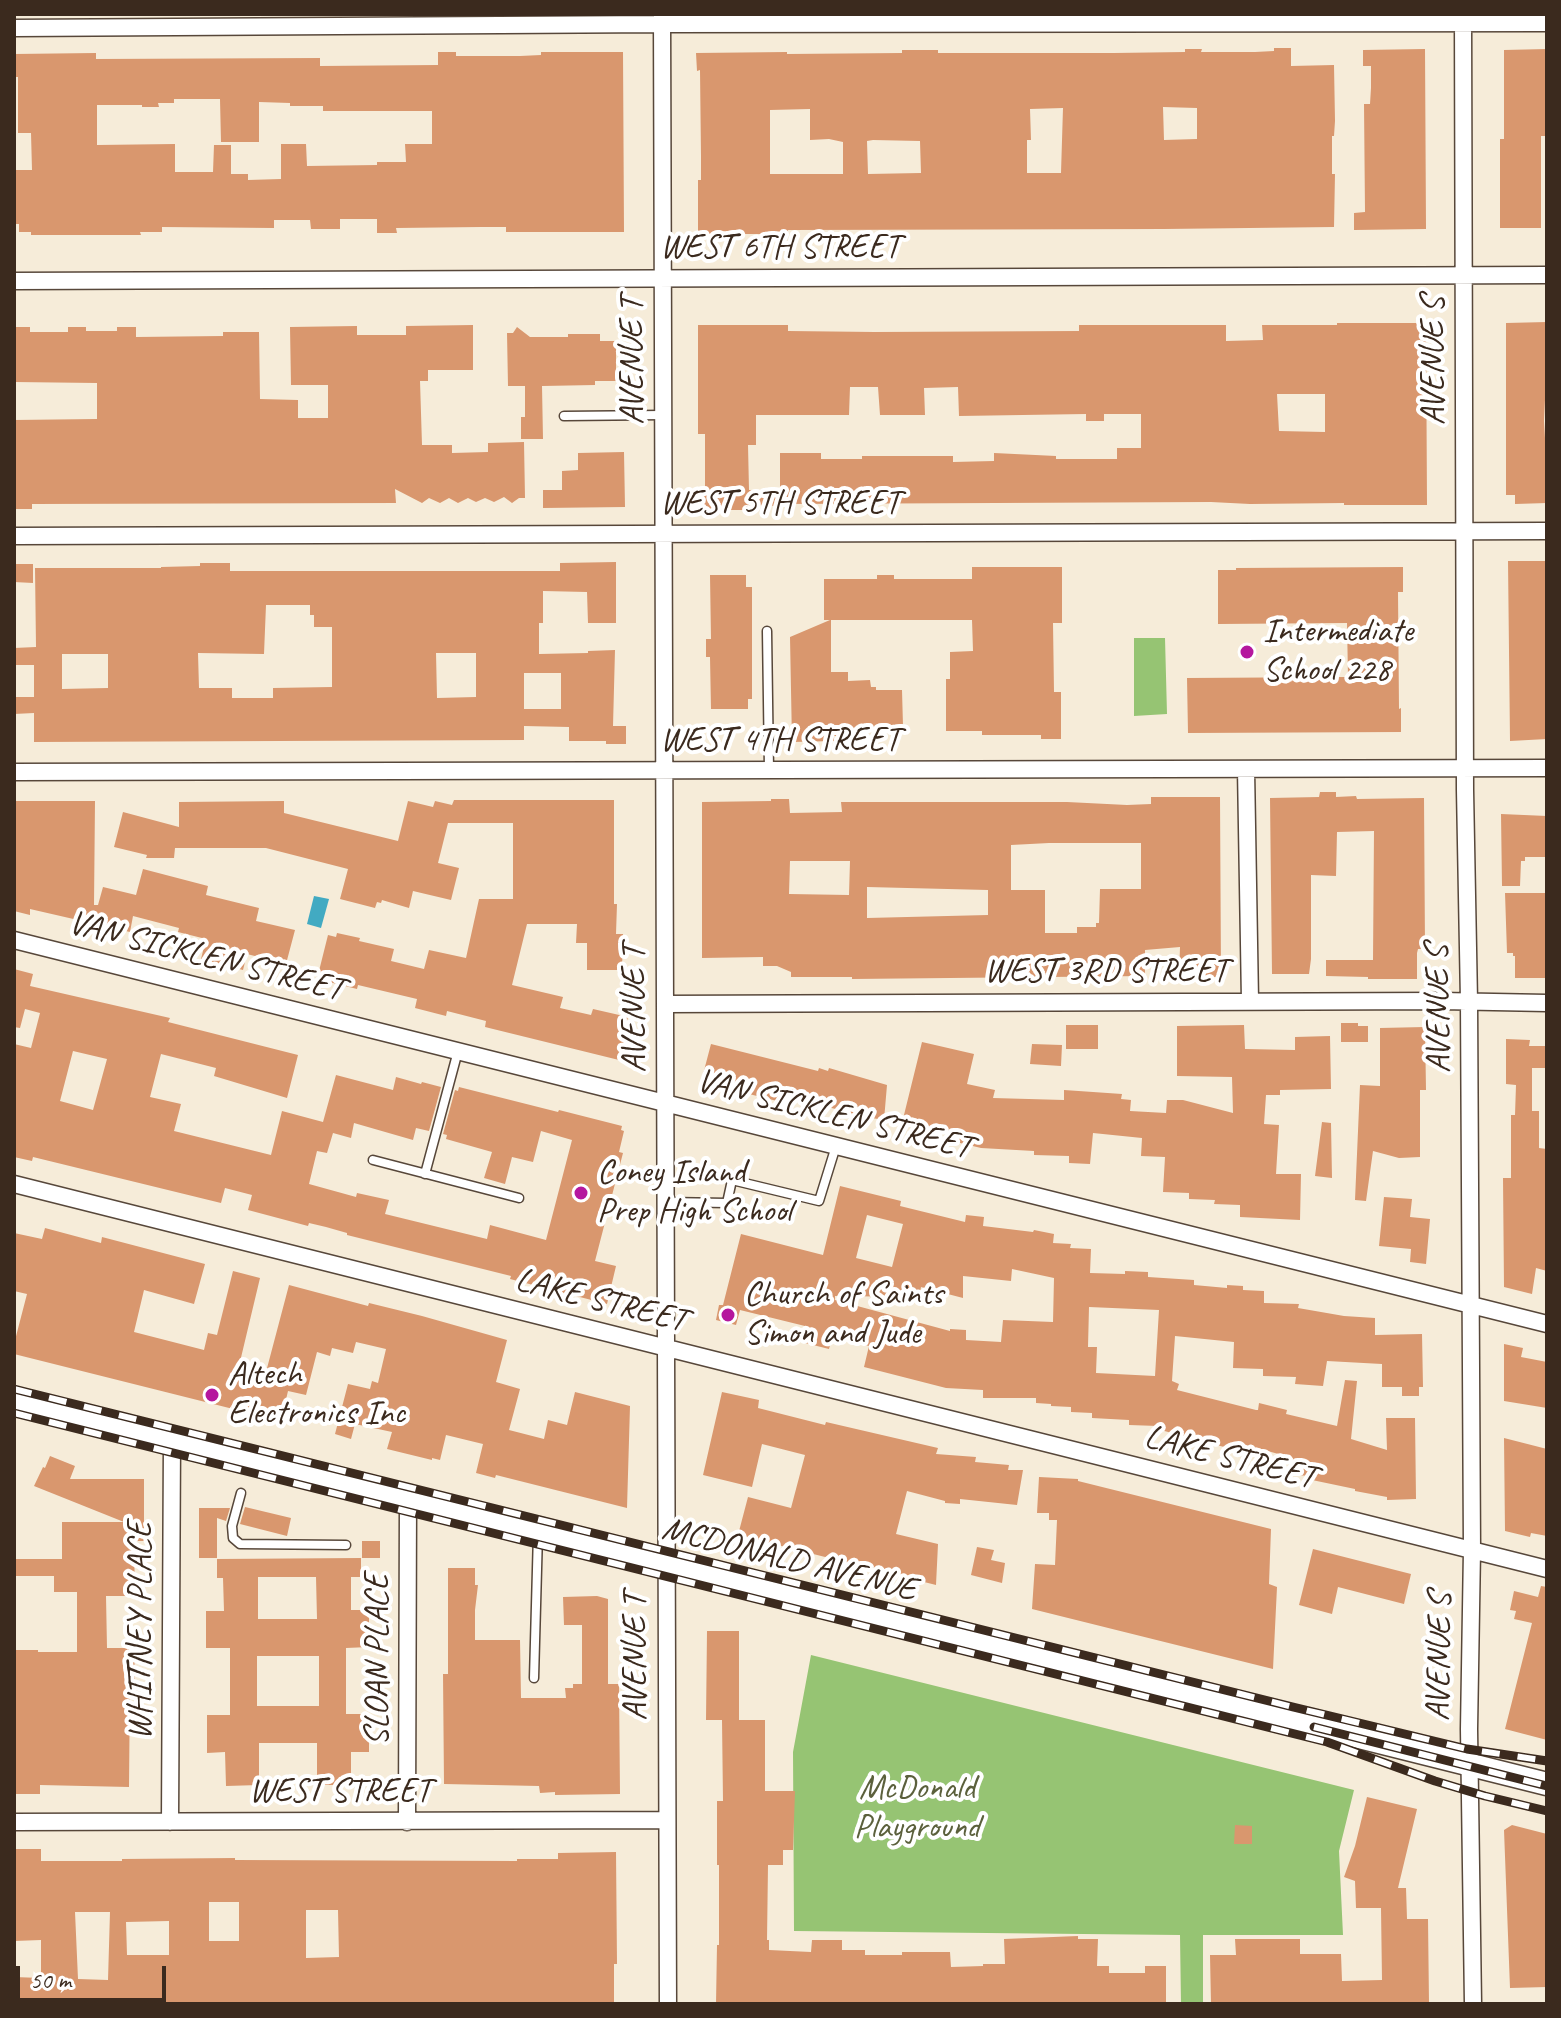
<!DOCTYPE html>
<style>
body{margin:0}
#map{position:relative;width:1561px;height:2018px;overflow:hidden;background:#f6ecd9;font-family:Caveat,sans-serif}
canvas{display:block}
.frame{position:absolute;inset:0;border:16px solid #3b2a1e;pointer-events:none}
.scale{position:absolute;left:16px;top:1966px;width:150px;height:36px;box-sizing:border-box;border:4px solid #3b2a1e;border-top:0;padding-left:10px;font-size:24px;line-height:28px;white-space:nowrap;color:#3b2a1e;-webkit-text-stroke:6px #fff;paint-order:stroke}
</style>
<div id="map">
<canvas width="1561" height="2018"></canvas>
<div class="frame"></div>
<div class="scale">50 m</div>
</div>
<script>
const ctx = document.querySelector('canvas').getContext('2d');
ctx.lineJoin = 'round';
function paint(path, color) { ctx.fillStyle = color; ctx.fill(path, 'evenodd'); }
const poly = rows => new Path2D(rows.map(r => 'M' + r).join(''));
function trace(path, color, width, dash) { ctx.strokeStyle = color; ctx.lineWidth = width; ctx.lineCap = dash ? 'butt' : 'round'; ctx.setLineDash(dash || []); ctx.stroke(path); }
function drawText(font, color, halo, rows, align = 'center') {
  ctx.font = font + ' Caveat,sans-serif'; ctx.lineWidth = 8; ctx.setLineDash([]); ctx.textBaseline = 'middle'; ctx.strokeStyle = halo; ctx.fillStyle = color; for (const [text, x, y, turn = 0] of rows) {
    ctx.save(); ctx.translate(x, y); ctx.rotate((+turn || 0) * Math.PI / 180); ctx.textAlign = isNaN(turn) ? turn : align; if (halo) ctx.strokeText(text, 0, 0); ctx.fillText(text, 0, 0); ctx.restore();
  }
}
paint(poly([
 [1134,638,1165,638,1167,714,1134,716],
 [811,1655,1354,1790,1339,1851,1343,1935,1203,1935,1203,2004,1181,2004,1180,1935,794,1931,793,1752]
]), '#96c473');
paint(poly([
 [314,896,329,899,321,928,307,924]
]), '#42aac2');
paint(poly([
 [1274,48,1291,48,1291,66,1334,65,1335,121,1334,136,1332,136,1332,174,1335,174,1334,227,1164,229,788,230,788,234,698,234,698,180,701,180,701,156,700,70,697,71,696,53,787,52,787,54,902,53,902,50,938,50,938,53,1114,53,1185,52,1185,49,1202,49,1201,52,1255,52,1274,51],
 [1163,107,1197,108,1197,139,1164,140],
 [1063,108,1061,173,1027,173,1027,140,1031,140,1030,109],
 [810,109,810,140,829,139,843,142,843,174,770,174,770,110],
 [873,140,920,141,921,173,868,174,867,141],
 [1425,49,1426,229,1354,230,1354,213,1365,212,1364,104,1370,104,1371,88,1371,66,1363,66,1363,50],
 [1547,49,1547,136,1541,136,1541,228,1500,228,1500,139,1504,139,1504,50],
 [438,52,456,52,456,56,520,56,541,55,541,52,623,52,624,232,506,232,506,227,481,227,396,228,397,233,377,233,377,219,340,219,340,229,311,229,310,220,274,220,274,228,162,227,162,232,140,232,141,235,31,235,31,232,19,232,19,224,14,224,14,170,32,170,31,133,18,133,18,77,14,77,14,54,96,53,96,59,320,58,320,66,438,65],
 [174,99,220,99,221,142,259,142,259,102,290,103,290,106,323,106,323,111,432,111,432,144,405,144,406,162,377,162,377,165,307,166,306,144,281,144,281,179,248,180,248,174,231,174,231,145,214,145,213,172,175,172,175,144,97,145,97,105,142,105,142,107,159,107,158,103,174,103],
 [1547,322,1547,400,1545,400,1544,421,1545,438,1547,438,1547,503,1515,504,1515,495,1506,495,1506,323],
 [1337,323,1426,323,1427,505,1344,505,1344,503,1250,504,1211,502,780,504,780,453,821,453,821,459,862,459,862,456,953,456,953,462,994,461,994,453,1056,456,1056,459,1117,459,1117,448,1141,448,1141,414,1104,414,1104,421,1086,421,1086,414,959,416,958,387,924,388,925,415,880,415,878,387,850,387,849,415,756,415,756,445,748,445,749,490,779,490,779,506,748,505,749,510,697,510,697,490,705,490,705,434,698,434,698,325,788,325,788,331,875,332,1079,331,1079,325,1226,325,1226,341,1263,340,1262,325,1337,325],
 [1277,394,1325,394,1325,432,1279,431],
 [473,325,473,370,428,370,428,381,420,381,422,445,452,445,452,453,488,452,488,443,524,442,525,498,519,498,512,503,504,497,494,502,485,498,476,502,468,498,458,503,449,498,440,503,429,498,422,503,395,489,396,503,32,504,32,509,14,509,14,420,97,419,97,383,14,382,14,327,30,327,30,332,68,332,68,327,86,327,86,331,117,331,117,327,136,327,136,337,223,336,223,332,259,332,260,399,298,400,298,418,328,418,328,385,291,385,290,327,357,326,357,335,406,335,406,326],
 [517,327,530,337,568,337,568,334,600,334,600,341,616,341,616,381,595,381,595,385,542,386,543,439,521,439,521,417,525,417,525,386,508,386,507,333,513,333],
 [624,452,625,507,543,508,543,490,562,490,562,471,578,470,578,453],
 [1508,561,1546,561,1547,739,1510,741],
 [616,562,616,623,588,623,587,592,543,591,543,623,539,623,539,654,588,653,588,651,615,650,613,726,626,726,626,744,606,744,606,741,569,741,569,727,524,726,524,740,34,742,34,713,14,714,14,697,34,697,34,665,14,665,14,648,36,647,35,568,161,568,161,567,200,566,200,563,230,563,230,571,560,571,560,563],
 [266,605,310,605,310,615,314,615,314,627,332,627,332,687,273,688,273,698,232,698,232,688,199,688,198,653,264,654],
 [436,653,476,653,476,697,437,698],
 [62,654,108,654,108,688,62,689],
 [524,673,561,673,561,709,524,709],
 [14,564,33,564,33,583,14,582],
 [972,567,1062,567,1062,623,1053,623,1054,692,1061,692,1061,739,1041,739,1041,735,982,735,982,731,946,731,946,679,950,679,950,652,973,651,972,620,831,620,831,672,848,672,848,681,870,680,871,687,876,687,876,690,902,690,903,726,898,726,898,729,872,730,872,732,855,732,855,734,848,734,847,736,834,736,834,741,792,742,790,637,830,620,824,620,824,579,877,579,877,575,894,575,894,579,972,579],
 [1403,567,1403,592,1398,592,1399,709,1401,708,1401,732,1188,733,1187,678,1348,677,1347,623,1218,624,1218,570,1236,570,1236,568],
 [710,575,746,575,746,587,752,587,752,699,748,699,748,709,711,709,710,657,706,657,706,639,711,639],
 [1320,792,1336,792,1336,797,1356,796,1357,799,1424,798,1425,949,1418,949,1417,953,1417,979,1368,979,1368,977,1326,976,1326,960,1373,960,1374,831,1337,832,1336,876,1311,875,1311,959,1309,974,1272,974,1270,798,1319,797],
 [1151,797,1220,797,1221,977,1179,977,1180,947,1145,950,1145,976,852,979,852,977,791,977,791,972,777,966,763,966,763,957,702,958,702,802,771,801,771,799,789,799,790,813,842,812,841,802,1067,802,1127,805,1151,804],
 [1049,843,1141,843,1141,889,1100,889,1099,923,1096,923,1096,927,1077,927,1077,933,1045,933,1045,890,1011,890,1011,845],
 [790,861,850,861,849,895,789,894],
 [867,887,988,890,988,915,867,918],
 [454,800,614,800,614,904,617,904,616,934,623,934,622,970,587,970,587,943,576,943,577,924,527,924,512,985,563,997,560,1008,591,1015,593,1009,628,1017,626,1024,629,1025,623,1061,485,1027,486,1021,447,1011,446,1016,415,1008,417,999,358,985,357,989,317,979,328,935,336,937,337,933,360,938,359,941,394,949,391,961,424,969,429,950,466,958,479,899,513,899,513,823,448,823,438,863,459,868,451,900,413,891,409,908,382,900,381,903,377,902,375,908,340,899,348,869,266,848,175,848,174,858,146,858,147,855,114,847,123,812,179,827,179,802,284,801,284,813,398,841,408,801,433,807,435,801,452,805],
 [14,801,95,801,94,905,98,905,103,887,136,895,143,869,208,886,206,895,259,908,256,921,295,930,286,964,247,954,243,970,201,959,206,939,178,932,179,928,133,916,130,932,30,909,30,915,14,911],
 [1501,814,1547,816,1547,857,1525,857,1525,861,1521,861,1520,886,1502,886],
 [1505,893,1547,893,1547,978,1515,978,1515,956,1513,956,1513,953,1507,953],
 [14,969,33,974,30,986,170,1018,168,1022,298,1055,287,1098,214,1076,216,1068,161,1054,150,1097,181,1104,174,1131,271,1155,282,1111,323,1122,336,1075,393,1090,396,1077,421,1084,422,1082,441,1087,429,1131,416,1128,413,1140,354,1123,351,1138,333,1133,327,1153,317,1151,309,1184,356,1197,357,1193,389,1200,385,1214,487,1239,490,1225,546,1240,572,1140,541,1131,533,1162,512,1157,505,1184,484,1178,492,1152,446,1139,447,1135,443,1134,455,1090,458,1091,459,1087,558,1112,559,1110,622,1126,621,1130,624,1131,619,1152,623,1153,595,1261,616,1266,607,1304,510,1279,511,1276,347,1235,347,1233,326,1227,309,1223,308,1226,248,1210,252,1195,225,1188,221,1203,33,1157,32,1161,14,1157,14,1044,31,1048,40,1013,25,1009,20,1028,14,1027],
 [73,1051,107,1059,93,1110,60,1101],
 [1341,1023,1358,1023,1358,1026,1368,1026,1368,1042,1341,1042],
 [1066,1025,1098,1025,1098,1049,1066,1049],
 [1244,1025,1245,1049,1295,1050,1295,1037,1330,1036,1331,1089,1280,1090,1280,1095,1266,1095,1264,1124,1279,1125,1276,1174,1301,1174,1300,1220,1240,1217,1240,1205,1214,1204,1215,1200,1189,1199,1189,1193,1163,1192,1165,1157,1141,1156,1142,1138,1093,1133,1090,1164,1069,1163,1069,1156,1034,1155,1034,1151,981,1148,956,1142,957,1136,902,1123,922,1042,974,1054,967,1084,995,1090,993,1098,1064,1100,1064,1090,1122,1094,1121,1099,1131,1100,1130,1111,1166,1113,1167,1100,1183,1100,1233,1113,1232,1077,1177,1076,1177,1026],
 [1425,1027,1426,1090,1420,1090,1420,1157,1399,1158,1373,1151,1366,1201,1355,1200,1360,1085,1380,1086,1380,1028],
 [1506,1039,1530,1040,1529,1046,1547,1046,1547,1068,1532,1068,1532,1111,1539,1111,1539,1148,1547,1149,1547,1271,1536,1268,1532,1294,1504,1287,1503,1178,1511,1178,1511,1115,1515,1115,1516,1085,1506,1084],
 [711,1044,818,1071,819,1068,828,1071,829,1068,887,1085,884,1120,872,1118,872,1119,828,1107,827,1109,783,1097,781,1102,701,1082],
 [1032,1044,1062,1045,1061,1066,1030,1064],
 [1322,1122,1331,1123,1332,1178,1315,1176],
 [840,1186,901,1201,900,1206,965,1222,966,1215,984,1217,983,1226,1033,1232,1034,1230,1054,1234,1053,1243,1071,1244,1070,1248,1091,1249,1090,1273,1125,1274,1125,1271,1148,1272,1148,1277,1194,1280,1194,1285,1227,1288,1227,1285,1243,1286,1243,1290,1264,1291,1264,1303,1299,1304,1298,1308,1344,1316,1375,1318,1375,1335,1422,1334,1423,1387,1419,1387,1419,1396,1402,1396,1402,1387,1382,1387,1382,1364,1327,1361,1323,1386,1295,1384,1296,1377,1263,1376,1263,1369,1233,1368,1234,1342,1175,1336,1172,1381,1179,1384,1177,1390,1256,1410,1258,1410,1259,1403,1287,1410,1286,1414,1337,1426,1345,1380,1357,1381,1351,1439,1387,1450,1386,1418,1415,1418,1416,1499,1387,1500,1387,1497,1355,1491,1355,1489,1312,1480,1313,1476,1293,1475,1293,1458,1264,1450,1263,1455,1239,1449,1239,1451,1157,1429,1158,1426,1129,1425,1129,1420,1092,1418,1092,1413,1071,1412,1071,1407,1051,1406,1051,1404,1036,1403,1036,1398,983,1398,983,1390,946,1388,864,1367,869,1346,832,1337,829,1349,805,1343,809,1327,740,1310,736,1325,716,1320,719,1305,723,1305,741,1234,823,1255],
 [867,1215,903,1224,892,1267,856,1258],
 [1012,1269,1054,1278,1053,1322,1003,1320,1001,1342,966,1340,966,1330,950,1329,950,1331,835,1300,835,1296,919,1297,921,1287,963,1298,963,1276,1011,1281],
 [1089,1307,1159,1310,1155,1376,1096,1373,1097,1347,1088,1347],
 [1384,1197,1412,1199,1410,1217,1430,1219,1426,1264,1410,1262,1411,1249,1379,1246],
 [45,1228,101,1243,102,1237,205,1264,194,1304,144,1290,134,1332,204,1350,208,1333,217,1335,233,1271,260,1278,239,1366,266,1372,289,1285,368,1306,369,1303,422,1316,507,1340,496,1382,520,1389,509,1430,544,1439,548,1420,567,1425,575,1392,630,1406,627,1508,496,1475,495,1478,476,1473,483,1444,446,1435,440,1460,432,1458,432,1460,387,1449,392,1432,355,1424,351,1439,335,1434,348,1384,370,1389,372,1381,378,1383,386,1349,356,1342,353,1353,332,1348,330,1356,317,1352,306,1395,288,1391,281,1421,14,1354,14,1344,27,1294,14,1291,14,1233,42,1239],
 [1504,1344,1523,1348,1521,1357,1547,1362,1547,1408,1504,1401],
 [722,1392,759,1400,758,1408,825,1425,826,1422,938,1448,936,1454,976,1457,975,1462,1009,1465,1008,1470,1023,1470,1017,1505,960,1499,960,1504,945,1503,945,1501,907,1491,896,1534,938,1544,936,1585,738,1535,748,1497,791,1508,805,1455,762,1444,752,1487,703,1475],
 [1504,1438,1547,1449,1547,1536,1531,1533,1530,1537,1505,1531],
 [50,1456,75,1466,70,1479,144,1479,144,1541,134,1541,135,1596,106,1596,107,1648,134,1648,135,1679,130,1679,129,1787,40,1785,40,1794,14,1794,14,1650,38,1650,38,1652,77,1652,77,1592,54,1592,54,1576,14,1576,14,1559,62,1559,62,1522,124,1522,34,1486,43,1467,45,1468],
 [1039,1477,1078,1479,1078,1481,1271,1529,1269,1584,1277,1587,1273,1669,1032,1609,1035,1564,1055,1565,1057,1520,1049,1520,1049,1513,1037,1513],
 [245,1507,291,1518,287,1536,240,1524],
 [199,1508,230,1508,226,1521,217,1518,217,1558,199,1558],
 [362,1541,380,1541,380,1558,362,1558],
 [977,1547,994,1550,991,1560,1005,1563,1002,1583,971,1575],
 [1313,1549,1411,1574,1404,1604,1338,1587,1332,1614,1299,1605],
 [361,1558,361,1577,351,1577,351,1610,369,1610,369,1647,346,1648,346,1714,369,1714,369,1752,351,1752,351,1785,317,1785,317,1743,259,1743,259,1785,226,1786,225,1752,207,1753,207,1715,230,1715,230,1648,206,1648,206,1611,224,1611,223,1578,217,1578,217,1559],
 [258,1577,316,1577,317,1619,258,1619],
 [257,1656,319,1656,319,1706,257,1706],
 [448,1568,475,1568,475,1585,478,1585,475,1610,475,1640,520,1640,521,1698,566,1698,565,1688,573,1688,573,1684,582,1684,582,1625,564,1625,563,1597,597,1596,608,1599,608,1684,619,1684,620,1794,555,1795,555,1792,540,1793,539,1786,444,1784,443,1674,448,1674],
 [1541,1586,1547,1587,1547,1740,1505,1729,1532,1623,1514,1619,1516,1611,1510,1610,1514,1591,1538,1597],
 [707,1631,739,1631,739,1720,765,1720,765,1791,795,1791,793,1850,783,1850,783,1865,768,1865,767,1940,769,1940,769,1950,811,1952,812,1940,842,1940,842,1950,865,1950,865,1955,902,1955,902,1952,950,1952,951,1967,983,1966,983,1964,1005,1964,1004,1939,1078,1936,1078,1939,1098,1939,1097,1966,1109,1966,1109,1973,1145,1973,1145,1966,1166,1966,1166,2004,716,2004,717,1945,719,1945,719,1865,717,1865,717,1801,723,1801,722,1720,706,1720],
 [1367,1797,1417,1809,1398,1888,1406,1888,1407,1919,1428,1919,1429,2004,1211,2004,1210,1955,1236,1955,1235,1939,1300,1939,1300,1954,1341,1954,1342,1981,1382,1980,1381,1908,1356,1908,1355,1881,1344,1877,1355,1846],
 [1235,1825,1252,1826,1252,1844,1234,1844],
 [1512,1825,1547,1834,1547,1987,1510,1988,1504,1830],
 [14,1849,41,1849,41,1861,122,1861,122,1859,235,1858,235,1860,517,1861,517,1859,558,1859,558,1853,616,1852,617,1964,614,1964,614,2004,14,2004,14,1977,41,1978,41,1940,14,1941],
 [209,1902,239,1902,239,1941,209,1941],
 [306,1910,338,1910,339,1957,306,1958],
 [75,1912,110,1912,108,1980,78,1979],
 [169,1921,169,1955,127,1955,126,1922]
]), '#d9976e');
const service = poly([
 [564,416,663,415],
 [767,631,769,770],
 [373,1160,519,1198],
 [425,1174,458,1051],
 [666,1202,727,1203,732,1180,819,1201,836,1146],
 [241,1493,232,1526,233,1538,240,1544,346,1545],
 [534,1678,538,1533]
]);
const minor = poly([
 [662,14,668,2004],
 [1463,14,1465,790,1469,1001,1472,1550,1469,1729,1473,2004],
 [14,28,662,24,1547,23],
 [14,281,1547,275],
 [14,536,1547,531],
 [1246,769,1250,1001],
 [14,772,1547,768],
 [14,940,1547,1324],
 [665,1004,1441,1001,1547,1003],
 [14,1184,1547,1569],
 [14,1822,666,1820],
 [170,1822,172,1440],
 [407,1822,408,1499]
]);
const secondary = poly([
 [14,1400,1547,1784]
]);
trace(service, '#57473a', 11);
trace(minor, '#57473a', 19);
trace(secondary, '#57473a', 25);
trace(service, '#fff', 8);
trace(minor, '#fff', 16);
trace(secondary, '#fff', 22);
const rail = poly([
 [14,1389,1293,1707,1467,1749,1547,1761],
 [14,1413,1251,1723,1327,1742,1435,1781,1485,1796,1547,1811],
 [1314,1727,1547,1786]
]);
trace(rail, '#3b2a1e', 9);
trace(rail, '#fff', 6, [18]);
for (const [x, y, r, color] of [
 [1247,652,8,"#b5179e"],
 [581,1193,8,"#b5179e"],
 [728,1315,8,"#b5179e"],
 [212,1395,8,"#b5179e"]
]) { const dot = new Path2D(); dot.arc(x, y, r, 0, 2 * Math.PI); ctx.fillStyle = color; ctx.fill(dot); trace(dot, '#fff', 3); }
drawText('34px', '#3b2a1e', '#fff', [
 ["WEST 6TH STREET",780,248],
 ["AVENUE T",633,361,-90],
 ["AVENUE S",1434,361,-90],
 ["WEST 5TH STREET",780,504],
 ["WEST 4TH STREET",780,741],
 ["VAN SICKLEN STREET",206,957,14],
 ["WEST 3RD STREET",1106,972],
 ["AVENUE T",635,1009,-90],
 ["AVENUE S",1439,1009,-91],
 ["VAN SICKLEN STREET",834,1115,14],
 ["LAKE STREET",601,1301,14],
 ["LAKE STREET",1230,1458,14],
 ["MCDONALD AVENUE",789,1560,14],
 ["WHITNEY PLACE",141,1631,-90],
 ["AVENUE T",636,1657,-90],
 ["AVENUE S",1440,1657,-89],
 ["SLOAN PLACE",378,1660,-90],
 ["WEST STREET",340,1792]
]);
drawText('34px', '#3b2a1e', '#fff', [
 ["Intermediate",1263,632],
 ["School 228",1263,671],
 ["Coney Island",597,1173],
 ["Prep High School",597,1212],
 ["Church of Saints",744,1295],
 ["Simon and Jude",744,1334],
 ["Altech",228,1375],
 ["Electronics Inc",228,1414]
], 'left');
drawText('34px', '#5b603c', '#fff', [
 ["McDonald",917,1789],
 ["Playground",917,1828]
]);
</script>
